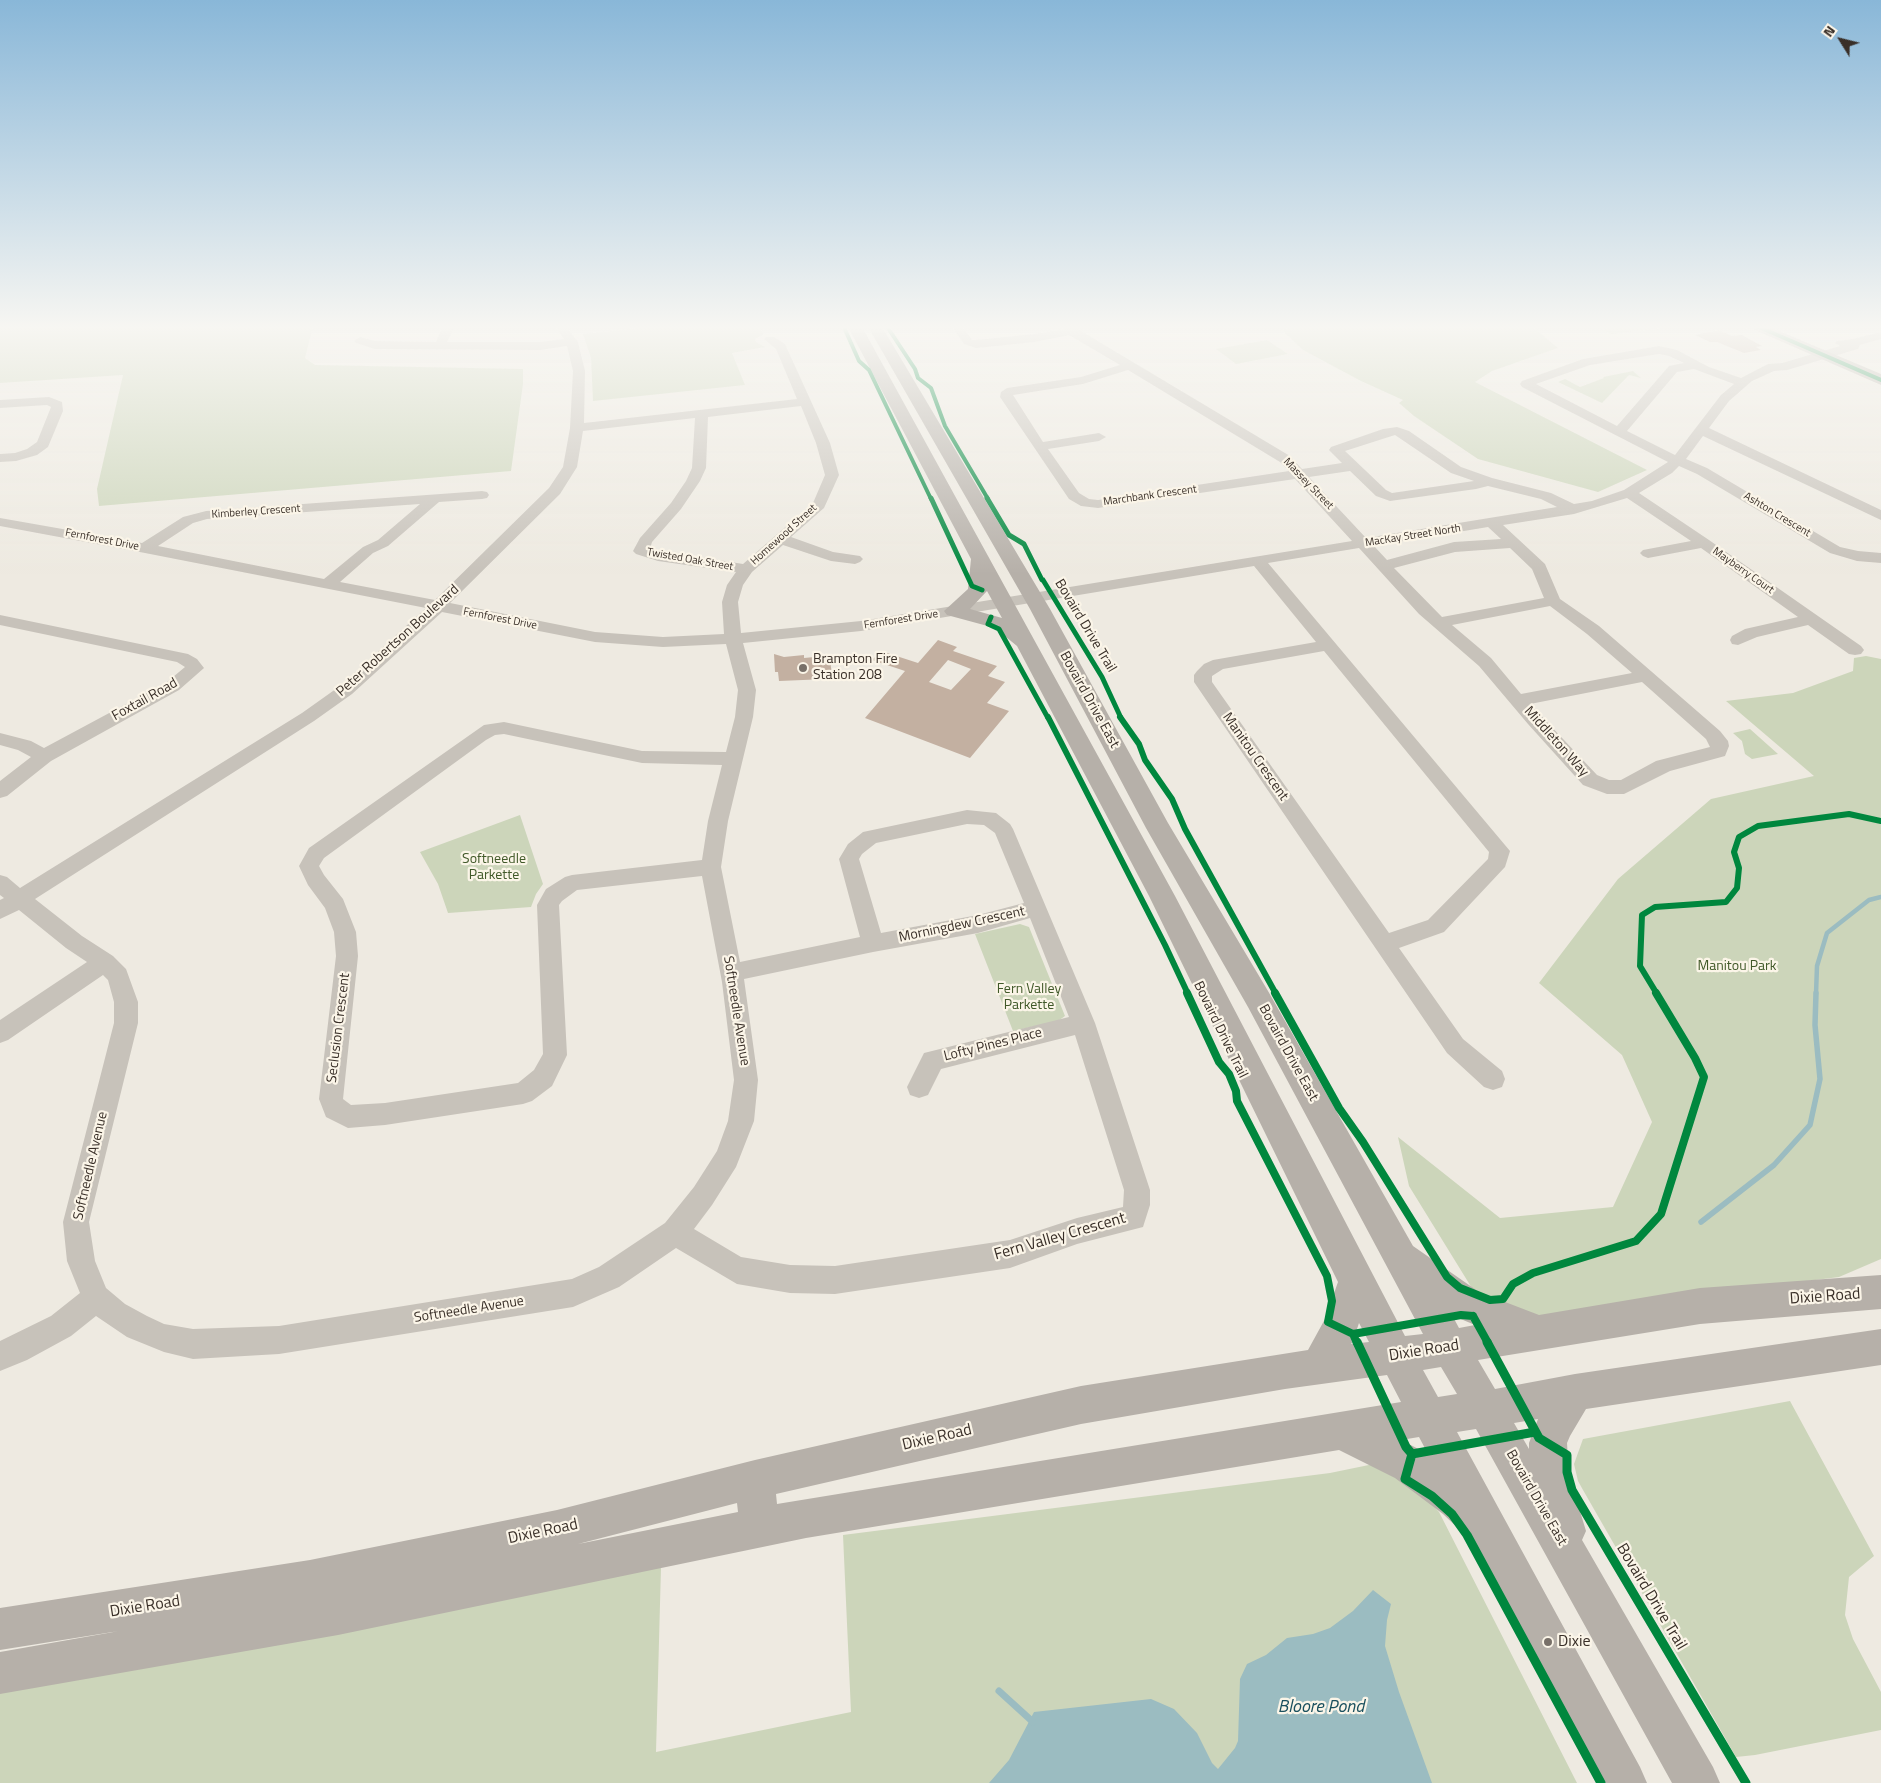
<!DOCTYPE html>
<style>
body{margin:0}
#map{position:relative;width:1881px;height:1783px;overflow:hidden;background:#eeeae1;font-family:"Titillium Web",sans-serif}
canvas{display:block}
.north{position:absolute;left:1816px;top:15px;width:50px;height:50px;-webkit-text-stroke:4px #fbf5e8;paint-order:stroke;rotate:306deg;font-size:14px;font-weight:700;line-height:20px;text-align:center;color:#392f28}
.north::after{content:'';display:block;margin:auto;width:18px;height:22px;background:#392f28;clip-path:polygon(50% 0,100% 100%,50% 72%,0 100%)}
</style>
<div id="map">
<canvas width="1881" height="1783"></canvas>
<div class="north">N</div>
</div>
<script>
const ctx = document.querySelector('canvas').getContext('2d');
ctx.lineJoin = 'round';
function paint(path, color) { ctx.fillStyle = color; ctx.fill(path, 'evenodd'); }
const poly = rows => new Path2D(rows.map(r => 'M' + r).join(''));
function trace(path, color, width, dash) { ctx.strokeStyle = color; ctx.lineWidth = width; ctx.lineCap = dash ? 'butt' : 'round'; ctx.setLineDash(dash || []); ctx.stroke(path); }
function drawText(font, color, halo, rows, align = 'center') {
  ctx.font = font + ' "Titillium Web",sans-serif'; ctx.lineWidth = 4.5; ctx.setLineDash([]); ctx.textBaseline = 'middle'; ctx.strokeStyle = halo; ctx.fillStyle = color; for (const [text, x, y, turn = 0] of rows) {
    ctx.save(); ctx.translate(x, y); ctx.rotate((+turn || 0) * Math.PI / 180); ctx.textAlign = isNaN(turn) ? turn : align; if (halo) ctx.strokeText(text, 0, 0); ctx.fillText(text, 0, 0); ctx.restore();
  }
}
paint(poly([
 [0,325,327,325,313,326,305,358,315,365,523,369,523,384,511,471,99,506,97,489,123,375,0,383],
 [666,325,757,325,764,334,755,339,756,342,765,347,732,353,745,385,593,401,591,358,583,334],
 [1296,325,1530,325,1558,348,1492,371,1475,382,1647,470,1598,492,1478,459,1414,416,1399,403,1403,400,1361,381,1303,350,1282,330],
 [1595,325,1594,325,1688,325,1611,334],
 [1267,340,1288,354,1236,364,1216,349],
 [1633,371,1641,378,1629,375,1602,403,1558,382,1565,379,1580,387,1604,378,1603,377],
 [1866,656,1881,659,1881,1259,1839,1277,1620,1305,1494,1324,1409,1186,1398,1137,1500,1218,1613,1207,1652,1122,1622,1055,1539,983,1618,879,1711,799,1814,776,1726,701,1793,693,1853,671,1854,658],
 [1750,729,1778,754,1752,759,1745,754,1742,741,1733,733],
 [520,815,543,884,536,894,531,907,448,913,438,884,420,852],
 [1020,924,1029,927,1065,1016,1058,1021,1013,1031,975,934],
 [1790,1401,1874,1556,1849,1577,1845,1615,1853,1639,1881,1692,1881,1730,1755,1755,1736,1757,1583,1490,1578,1481,1574,1464,1583,1439],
 [1398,1459,1400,1468,1439,1512,1577,1783,0,1783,0,1683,661,1567,656,1752,851,1712,843,1535,1330,1473]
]), '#ccd5ba');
paint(poly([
 [1373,1590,1391,1604,1387,1620,1385,1646,1399,1692,1432,1783,989,1783,1009,1760,1034,1712,1151,1699,1174,1709,1197,1733,1212,1763,1218,1769,1235,1748,1238,1741,1240,1679,1247,1664,1266,1655,1287,1638,1313,1634,1330,1628,1353,1611]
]), '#9bbcc1');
trace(poly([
 [1816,994,1817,966,1827,933,1869,900,1881,897]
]), '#9bbcc1', 4.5);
trace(poly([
 [1701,1222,1774,1165,1810,1125,1820,1079,1815,1025,1816,993]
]), '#9bbcc1', 5.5);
trace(poly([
 [999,1691,1033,1722]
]), '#9bbcc1', 7);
paint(poly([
 [1719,330,1732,336,1742,335,1762,346,1756,347,1761,350,1744,353,1717,342,1710,342,1695,335],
 [938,640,957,647,953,651,997,666,988,676,1005,682,987,703,1009,711,970,758,865,718,905,671,872,660,881,651,918,663],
 [948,660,971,669,951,690,929,682],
 [774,654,784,657,804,655,804,658,825,656,825,660,830,660,832,675,827,675,827,679,779,681,778,672,775,672]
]), '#c3b0a1');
paint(poly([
 [441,325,452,325,453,330,447,342,540,342,564,339,554,325,565,325,578,342,585,371,584,423,797,399,776,349,764,339,766,337,774,337,785,344,830,443,839,475,824,508,791,537,833,552,860,556,863,559,860,562,855,564,831,561,783,545,752,572,743,585,738,602,741,633,861,621,1352,541,1295,479,1098,508,1081,506,1069,499,1000,397,1001,392,1007,388,1081,377,1120,365,1069,335,1035,342,976,348,964,344,951,325,961,325,972,340,976,340,1035,334,1063,329,1060,325,1071,325,1290,456,1302,469,1342,463,1329,450,1331,447,1383,429,1397,427,1409,431,1461,467,1492,478,1551,493,1574,504,1592,501,1624,490,1668,462,1522,387,1520,384,1522,381,1583,359,1659,346,1677,350,1709,367,1741,378,1768,364,1782,363,1840,346,1835,343,1837,341,1853,339,1881,332,1881,339,1860,345,1858,349,1787,370,1774,371,1752,381,1729,401,1709,428,1881,510,1881,520,1703,436,1686,459,1707,468,1840,547,1858,551,1881,553,1881,563,1857,561,1830,553,1697,474,1679,466,1672,473,1639,493,1709,540,1861,646,1864,650,1861,654,1855,655,1849,654,1808,625,1757,637,1738,645,1732,644,1730,640,1732,636,1745,629,1798,617,1701,548,1648,558,1643,556,1640,553,1643,550,1691,541,1627,498,1574,514,1503,525,1545,564,1560,599,1599,626,1720,731,1728,741,1729,746,1725,756,1670,771,1624,794,1607,794,1583,785,1528,724,1479,666,1419,614,1359,548,1268,563,1510,851,1505,867,1444,932,1399,948,1463,1039,1502,1071,1505,1079,1502,1087,1493,1090,1484,1087,1447,1053,1194,682,1194,675,1197,671,1204,664,1213,660,1316,642,1254,566,861,631,743,643,756,690,753,717,728,821,721,867,740,962,860,937,839,859,848,844,863,832,967,810,996,813,1010,824,1013,829,1095,1023,1150,1190,1150,1205,1143,1227,1077,1244,1010,1268,835,1294,790,1293,737,1284,676,1248,619,1287,573,1307,279,1354,193,1359,164,1352,127,1337,96,1316,71,1336,27,1360,0,1371,0,1341,51,1316,80,1293,67,1261,63,1222,114,1023,114,1002,108,980,103,975,8,1040,0,1043,0,1020,87,962,66,948,19,910,0,919,0,900,4,898,0,895,0,875,7,877,20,888,302,713,340,686,426,608,145,553,0,526,0,518,142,543,183,517,206,511,482,491,487,492,489,495,487,498,482,499,439,502,388,546,373,553,340,582,435,600,549,488,563,467,570,428,573,371,567,346,540,350,375,349,356,343,354,341,360,337,375,341,436,342,441,330,441,325],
 [1659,354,1669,356,1684,363,1669,366,1617,426,1536,384,1590,365,1659,354],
 [1694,369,1734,384,1721,395,1675,455,1627,431,1677,372,1694,369],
 [1128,370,1280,462,1289,471,1098,500,1089,499,1079,493,1048,449,1099,441,1106,437,1099,433,1043,442,1013,395,1083,384,1128,370],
 [801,406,816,443,825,475,813,503,743,564,650,549,652,542,681,509,700,481,706,468,708,417,801,406],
 [695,418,692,468,686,481,671,503,640,538,633,551,636,554,658,561,736,572,727,585,722,602,724,634,663,637,595,632,450,603,560,494,577,467,583,431,695,418],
 [1395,435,1451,473,1474,481,1392,493,1386,490,1345,451,1395,435],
 [1350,471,1376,496,1390,501,1476,489,1488,486,1541,499,1557,507,1366,538,1309,477,1350,471],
 [420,504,378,540,363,547,324,579,158,546,193,523,207,519,420,504],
 [1488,527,1501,539,1454,542,1387,560,1374,546,1488,527],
 [1510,548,1532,569,1544,598,1442,617,1394,568,1455,552,1510,548],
 [1550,606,1587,634,1632,673,1521,694,1491,658,1452,625,1550,606],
 [442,612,595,642,663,647,726,644,738,690,735,717,726,752,642,751,504,722,484,725,309,848,299,866,308,885,325,908,334,932,336,956,319,1099,326,1117,348,1128,385,1125,523,1104,532,1101,552,1086,567,1055,559,905,562,901,577,890,702,876,722,982,734,1080,728,1121,717,1151,694,1187,665,1223,599,1267,572,1279,279,1326,193,1329,164,1324,147,1316,125,1304,106,1288,95,1261,89,1222,138,1023,138,1002,126,969,113,956,82,936,35,899,314,721,352,694,442,612],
 [1324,651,1489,852,1488,859,1428,920,1389,933,1212,682,1212,676,1223,669,1324,651],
 [1642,682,1706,739,1710,747,1656,761,1621,780,1609,780,1597,775,1530,704,1642,682],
 [504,734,642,763,722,765,708,821,702,860,572,875,565,877,546,889,537,905,543,1054,534,1070,518,1083,385,1103,351,1105,343,1099,358,956,356,932,343,899,324,875,319,866,324,858,486,740,495,735,504,734],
 [967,824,984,825,995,833,1024,903,978,915,881,933,859,859,862,854,876,843,967,824],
 [1030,918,1069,1017,924,1053,907,1087,910,1095,919,1098,928,1095,941,1069,1075,1035,1124,1190,1123,1207,1077,1218,1010,1240,835,1266,790,1265,741,1257,694,1229,712,1205,736,1167,754,1121,758,1080,744,979,873,952,978,933,1030,918],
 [49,397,62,402,63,411,48,447,37,455,16,461,0,462,0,454,15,453,27,449,37,442,51,407,47,405,0,408,0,400,49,397],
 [0,615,188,654,197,659,204,668,179,690,51,761,7,796,0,798,0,781,31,757,18,750,0,745,0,733,31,741,44,748,167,682,185,667,177,662,0,625,0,615]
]), '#c7c2ba');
paint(poly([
 [847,325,861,325,1175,896,1405,1336,1423,1334,1248,1007,1146,828,1030,609,867,325,881,325,1050,609,1168,823,1268,991,1413,1246,1479,1292,1539,1315,1700,1288,1881,1275,1881,1309,1700,1324,1478,1360,1495,1389,1575,1374,1881,1329,1881,1365,1586,1409,1570,1436,1567,1443,1569,1475,1586,1531,1582,1540,1713,1767,1720,1783,1672,1783,1476,1429,1457,1432,1640,1767,1647,1783,1600,1783,1470,1535,1462,1532,1443,1514,1395,1478,1339,1450,806,1538,338,1635,0,1694,0,1652,119,1631,0,1650,0,1608,310,1560,557,1510,755,1460,1081,1386,1308,1350,1325,1319,1338,1282,1149,896,1017,646,995,628,947,615,944,611,968,589,971,559,847,325],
 [987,591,1002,618,970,609,987,591],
 [1452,1315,1456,1317,1475,1325,1459,1328,1452,1315],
 [1359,1323,1369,1342,1351,1344,1353,1341,1359,1323],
 [1441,1367,1457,1394,1438,1397,1423,1370,1441,1367],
 [1387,1375,1401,1402,777,1504,776,1494,1081,1424,1285,1389,1387,1375],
 [1538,1419,1529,1443,1529,1449,1514,1423,1538,1419],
 [1419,1437,1428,1454,1401,1440,1419,1437],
 [737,1503,738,1512,578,1544,737,1503],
 [1742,325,1765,325,1881,374,1881,385,1755,330,1744,328,1742,325]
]), '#b6b0a9');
trace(poly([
 [843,325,859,361,869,370,931,499],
 [886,325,915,369,918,378,931,388,945,426,988,499],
 [1749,325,1759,327,1881,380]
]), '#00873e', 4);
trace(poly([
 [931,498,972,586,982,590],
 [987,498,1009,535,1024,544,1042,580],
 [1043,580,1102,677,1121,718],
 [991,617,988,624,999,629,1048,718]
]), '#00873e', 5);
trace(poly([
 [1048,717,1165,945,1188,994],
 [1120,717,1139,744,1145,760,1172,799,1185,829,1276,994],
 [1657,994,1640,966,1642,915,1655,907,1726,902,1737,888,1739,868,1734,852,1739,837,1758,826,1849,814,1881,821]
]), '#00873e', 6);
trace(poly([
 [1187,993,1219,1062,1229,1074,1236,1091,1237,1101,1327,1276,1332,1301,1328,1322,1353,1334,1357,1343],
 [1275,993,1339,1108,1363,1142,1447,1277,1460,1288,1490,1300,1503,1299,1513,1284,1533,1273,1636,1241,1661,1214,1704,1077,1695,1058,1656,993],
 [1473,1316,1488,1343],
 [1353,1334,1461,1315,1473,1316]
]), '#00873e', 8);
trace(poly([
 [1357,1342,1406,1447,1412,1454,1405,1479,1432,1496,1452,1514,1467,1535,1601,1783],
 [1487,1342,1539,1438,1567,1455,1567,1472,1572,1490,1746,1783],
 [1412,1454,1535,1432]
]), '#00873e', 9);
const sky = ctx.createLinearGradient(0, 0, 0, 574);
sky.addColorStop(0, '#89b7d8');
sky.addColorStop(0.57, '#f7f6f2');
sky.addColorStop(1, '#f7f6f200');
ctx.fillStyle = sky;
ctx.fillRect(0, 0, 1881, 574);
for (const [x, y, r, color] of [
 [803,668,5,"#787069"],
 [1548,1642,5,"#787069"]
]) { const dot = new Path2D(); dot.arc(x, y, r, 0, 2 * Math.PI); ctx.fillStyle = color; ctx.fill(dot); trace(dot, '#fbf5e8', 2); }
drawText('11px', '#392f28', '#fbf5e8', [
 ["Massey Street",1308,484,46],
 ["Marchbank Crescent",1150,496,-8],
 ["Kimberley Crescent",256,512,-4],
 ["Ashton Crescent",1777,515,31],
 ["Homewood Street",784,535,-42],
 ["MacKay Street North",1413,536,-9],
 ["Fernforest Drive",102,540,11],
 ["Twisted Oak Street",690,560,10],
 ["Mayberry Court",1743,571,35],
 ["Fernforest Drive",500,619,11],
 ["Fernforest Drive",901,620,-9]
]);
drawText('14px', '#392f28', '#fbf5e8', [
 ["Bovaird Drive Trail",1085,626,59],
 ["Peter Robertson Boulevard",398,641,-42],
 ["Foxtail Road",145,700,-29],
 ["Bovaird Drive East",1089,700,61],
 ["Middleton Way",1556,742,48],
 ["Manitou Crescent",1255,757,55],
 ["Morningdew Crescent",962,925,-12],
 ["Softneedle Avenue",736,1011,81],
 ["Seclusion Crescent",339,1028,-83],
 ["Bovaird Drive Trail",1220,1030,64],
 ["Lofty Pines Place",993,1045,-14],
 ["Bovaird Drive East",1288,1053,61],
 ["Softneedle Avenue",91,1166,-77],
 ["Softneedle Avenue",469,1310,-9],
 ["Bovaird Drive East",1536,1498,60]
]);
drawText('14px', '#392f28', '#fbf5e8', [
 ["Brampton Fire",813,660],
 ["Station 208",813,676]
], 'left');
drawText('14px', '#415929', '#fbf5e8', [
 ["Softneedle",494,860],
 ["Parkette",494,876],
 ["Manitou Park",1737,967],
 ["Fern Valley",1029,990],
 ["Parkette",1029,1006]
]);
drawText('16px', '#392f28', '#fbf5e8', [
 ["Fern Valley Crescent",1060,1237,-16],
 ["Dixie Road",1825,1297,-4],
 ["Dixie Road",1424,1351,-9],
 ["Dixie Road",937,1438,-13],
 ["Dixie Road",543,1532,-12],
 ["Bovaird Drive Trail",1651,1597,59],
 ["Dixie Road",145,1607,-9]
]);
drawText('16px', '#392f28', '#fbf5e8', [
 ["Dixie",1558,1642]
], 'left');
drawText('italic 18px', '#1a505e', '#fbf5e8', [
 ["Bloore Pond",1321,1708]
]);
</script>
